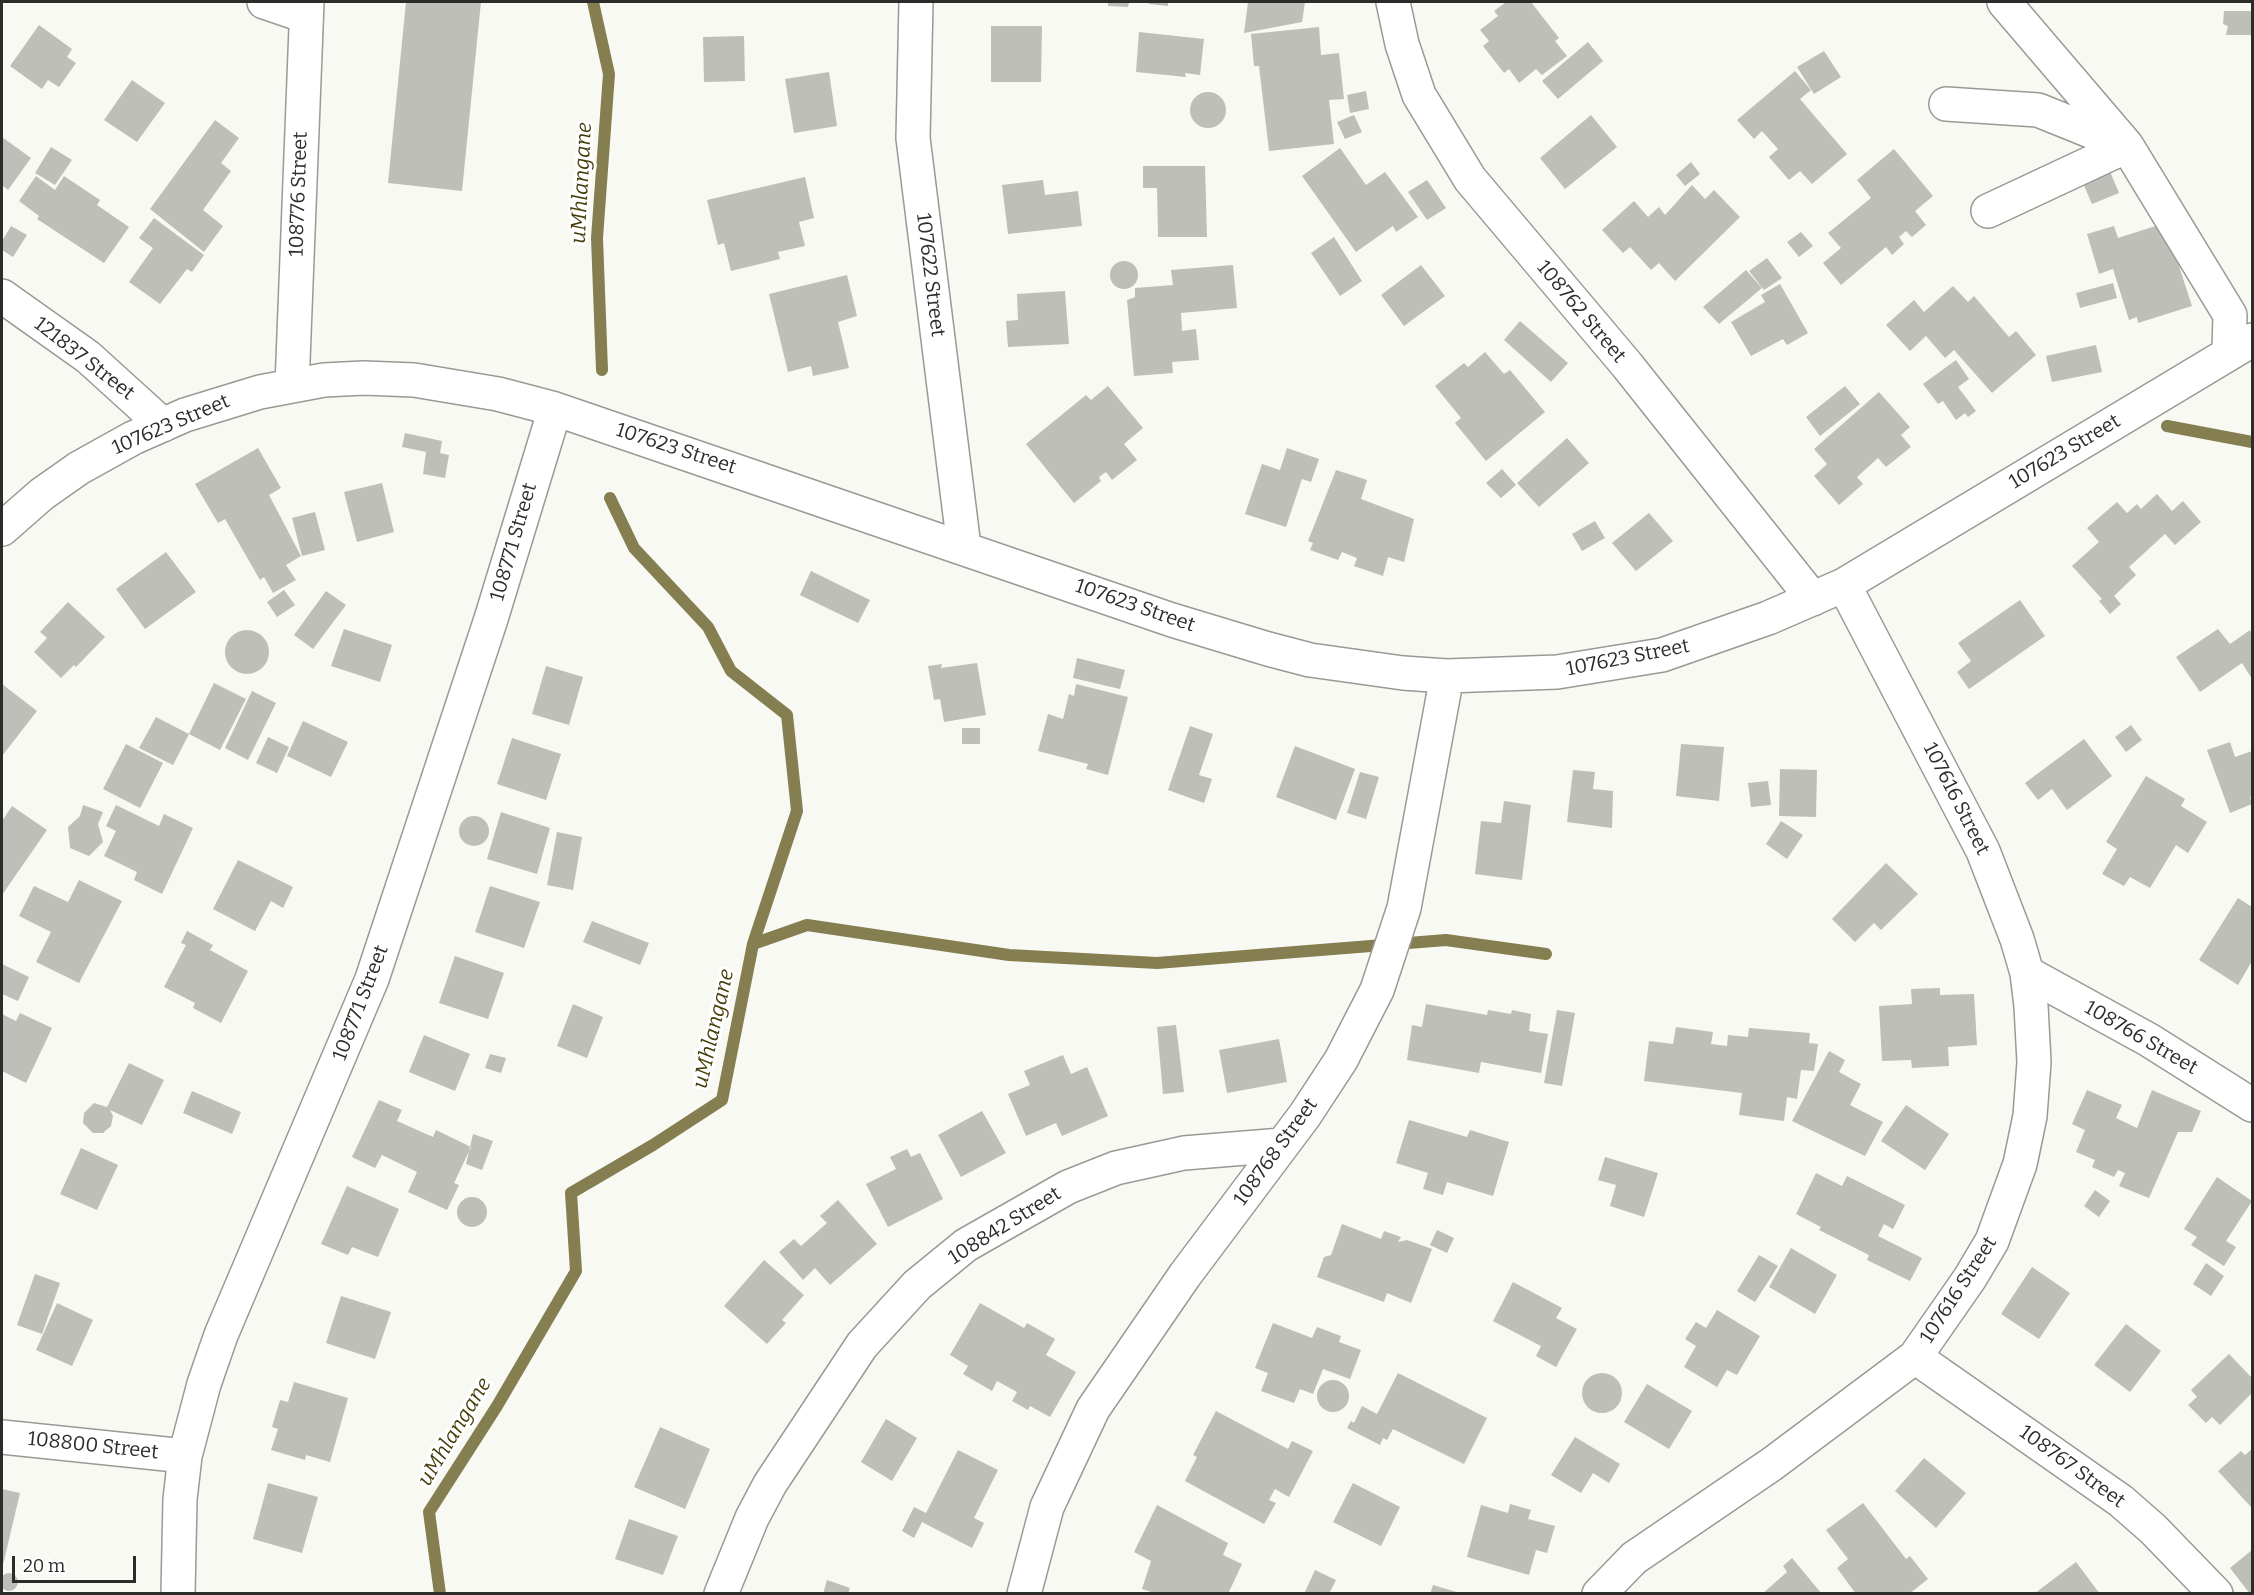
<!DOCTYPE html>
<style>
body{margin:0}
#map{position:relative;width:2254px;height:1595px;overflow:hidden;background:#f9f9f3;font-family:Bitter,serif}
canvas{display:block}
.frame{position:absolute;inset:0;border:3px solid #2c2c2a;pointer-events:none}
.scale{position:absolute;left:12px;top:1556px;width:124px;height:27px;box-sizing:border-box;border:3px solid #2c2c2a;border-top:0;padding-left:8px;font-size:18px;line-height:21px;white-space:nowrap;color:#2c2c2a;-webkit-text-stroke:4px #fff;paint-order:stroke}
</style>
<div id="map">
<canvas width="2254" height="1595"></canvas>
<div class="frame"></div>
<div class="scale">20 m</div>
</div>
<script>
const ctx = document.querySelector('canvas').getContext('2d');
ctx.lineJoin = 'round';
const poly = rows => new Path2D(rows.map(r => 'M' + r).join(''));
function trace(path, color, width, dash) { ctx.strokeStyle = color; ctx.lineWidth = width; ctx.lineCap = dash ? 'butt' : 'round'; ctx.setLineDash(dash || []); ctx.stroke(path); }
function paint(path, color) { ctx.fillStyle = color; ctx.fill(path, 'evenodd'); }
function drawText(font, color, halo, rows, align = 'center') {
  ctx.font = font + ' Bitter,serif'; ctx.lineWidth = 6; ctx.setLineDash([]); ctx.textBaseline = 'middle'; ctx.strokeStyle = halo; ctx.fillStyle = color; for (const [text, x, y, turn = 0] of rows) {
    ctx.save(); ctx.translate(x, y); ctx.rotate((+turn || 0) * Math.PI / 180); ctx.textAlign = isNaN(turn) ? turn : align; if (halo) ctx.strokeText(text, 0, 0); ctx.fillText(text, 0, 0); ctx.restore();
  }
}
trace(poly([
 [593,2,609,74,597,238,602,370],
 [2167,426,2252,442],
 [753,944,807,925,1009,955,1157,963,1446,940,1546,954],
 [440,1594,429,1512,497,1406,576,1271,571,1193,653,1145,722,1100,753,944,797,811,787,715,731,671,708,627,634,548,610,498]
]), '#857e51', 12);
paint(poly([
 [406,2,481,2,462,191,388,183],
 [1108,2,1129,2,1128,7,1108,6],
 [1149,2,1168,2,1168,6,1149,4],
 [1248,2,1305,2,1302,22,1244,33],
 [1506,2,1531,2,1559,38,1555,41,1567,56,1542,75,1536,69,1519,83,1509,69,1504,73,1483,46,1489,41,1480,30,1498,16,1494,11],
 [2224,11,2252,11,2251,35,2226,35,2228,26,2223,24],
 [39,25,72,49,67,57,76,63,59,87,48,80,42,89,10,66],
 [991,26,1042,26,1041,82,991,82],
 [1319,27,1321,55,1339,53,1344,99,1329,100,1334,144,1269,151,1259,66,1254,66,1251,34],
 [1139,32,1204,39,1200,75,1185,73,1186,77,1136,72],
 [744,36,745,81,704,82,703,37],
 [1588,42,1603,61,1558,99,1542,81],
 [1824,51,1841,77,1814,94,1797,67],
 [1795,71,1811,90,1800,99,1847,154,1812,184,1800,171,1789,180,1769,157,1778,149,1762,131,1754,139,1737,120],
 [829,72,837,126,794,133,785,79],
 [132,80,165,103,137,142,104,120],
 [1366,91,1369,109,1350,113,1347,95],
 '1190 110a18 18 0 1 1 36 0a18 18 0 1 1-36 0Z',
 [1354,115,1362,132,1345,139,1337,122],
 [1591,115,1617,147,1565,189,1540,158],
 [215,120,239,138,221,163,231,171,203,210,223,226,204,252,150,209],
 [2,137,31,158,8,190,2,185],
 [51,147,72,160,55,185,35,173],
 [1340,148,1366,185,1385,172,1418,217,1396,232,1393,226,1356,252,1302,176],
 [1894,149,1933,196,1915,211,1926,225,1912,237,1906,231,1899,237,1904,244,1892,255,1886,247,1841,285,1823,263,1841,248,1828,233,1871,198,1857,180],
 [1691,162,1700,174,1685,186,1676,175],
 [1143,166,1205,166,1207,237,1158,237,1157,188,1143,188],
 [2109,169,2119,193,2092,204,2082,181],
 [36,176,55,190,64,176,100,200,97,205,129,227,104,263,37,219,39,216,19,201],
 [805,177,814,218,799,222,805,246,778,252,780,259,731,271,724,243,718,245,707,200],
 [1043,180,1045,195,1078,191,1082,226,1008,234,1002,185],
 [1427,180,1446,208,1427,220,1408,192],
 [1692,185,1705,199,1714,190,1740,217,1675,281,1659,263,1651,270,1630,247,1623,253,1602,230,1634,201,1648,217,1659,207,1665,215],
 [154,218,204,255,192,272,187,269,160,304,129,282,153,248,139,238],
 [2165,223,2192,306,2138,323,2137,317,2129,320,2113,269,2099,274,2087,234,2114,226,2118,238],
 [11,226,27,235,13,257,2,250,2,241],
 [1801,232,1813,246,1799,257,1787,242],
 [1334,237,1362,281,1340,296,1311,253],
 [1767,258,1782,278,1764,290,1749,271],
 '1110 275a14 14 0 1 1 28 0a14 14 0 1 1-28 0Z',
 [1233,265,1237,308,1181,313,1182,331,1196,329,1199,360,1172,362,1173,373,1134,376,1127,300,1135,297,1135,288,1173,285,1171,270],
 [1421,265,1445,296,1404,326,1381,295],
 [1746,270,1762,288,1719,324,1703,307],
 [847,275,857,316,838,322,849,368,813,376,811,366,788,372,769,294],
 [2113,283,2117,298,2080,308,2076,293],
 [1780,284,1808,333,1787,345,1783,339,1751,356,1731,322,1765,302,1761,295],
 [1953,286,1968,302,1974,296,2009,337,2016,331,2036,355,1992,393,1954,350,1945,358,1926,336,1910,351,1886,325,1914,300,1924,312],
 [1065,291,1069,344,1008,347,1006,321,1018,320,1017,294],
 [1520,321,1568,363,1551,382,1504,340],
 [2096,345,2102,372,2052,382,2046,356],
 [1485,352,1504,374,1510,370,1545,412,1486,461,1455,423,1461,418,1435,386,1464,363,1468,367],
 [1956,360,1969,379,1958,387,1976,411,1968,417,1965,413,1956,420,1943,401,1938,404,1923,384],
 [1108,386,1143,428,1124,444,1137,460,1112,480,1106,472,1099,477,1101,481,1074,503,1026,444,1086,395,1091,400],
 [1845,386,1860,404,1820,436,1806,417],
 [1879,392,1910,427,1901,435,1911,447,1886,467,1878,458,1857,477,1863,484,1839,505,1814,476,1827,464,1814,449],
 [405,433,442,441,440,453,449,455,445,478,423,474,426,452,402,447],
 [1567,438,1589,463,1539,507,1517,483],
 [258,448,281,488,269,495,301,556,286,565,296,580,273,593,264,577,260,580,225,519,218,523,195,484],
 [1287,448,1319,459,1311,482,1302,479,1286,527,1245,514,1262,464,1280,470],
 [1502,469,1516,485,1501,498,1486,483],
 [1336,470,1367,480,1361,499,1414,519,1404,562,1388,557,1383,576,1354,566,1357,558,1342,552,1338,560,1310,550,1313,543,1308,541],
 [382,483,394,532,357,542,344,492],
 [2157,494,2172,511,2183,501,2201,522,2175,545,2165,534,2129,567,2136,575,2114,596,2121,604,2110,614,2099,601,2102,599,2072,566,2099,542,2087,528,2117,502,2127,513,2137,504,2141,509],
 [315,512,325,550,302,556,292,518],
 [1649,513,1673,541,1636,571,1612,543],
 [1595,521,1605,538,1582,551,1572,534],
 [166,552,196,592,145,629,116,589],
 [811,571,870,600,858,623,800,595],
 [284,590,295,605,277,617,267,602],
 [326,591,346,605,313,649,294,635],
 [2020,600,2045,636,1969,689,1957,672,1971,661,1958,643],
 [68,602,105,637,76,667,74,665,61,678,34,652,47,638,40,632],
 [344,629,392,645,380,682,331,666],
 [2218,629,2230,644,2250,630,2252,635,2252,679,2242,663,2200,692,2176,657],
 '225 652a22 22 0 1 1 44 0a22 22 0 1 1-44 0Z',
 [1077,658,1125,670,1120,689,1073,678],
 [977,663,986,715,944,722,940,699,934,700,928,666,942,664,941,668],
 [546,666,583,677,569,725,532,714],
 [214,683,246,699,220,750,189,734],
 [2,684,37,711,2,756],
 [1076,684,1128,697,1108,775,1086,769,1088,764,1038,751,1048,714,1063,719,1069,694,1074,696],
 [252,691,276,703,248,760,225,748],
 [156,717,189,734,173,765,139,748],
 [303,721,348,742,331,777,287,756],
 [2131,725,2142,740,2126,752,2115,737],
 [1190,726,1213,734,1199,775,1212,779,1204,803,1168,790],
 [962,728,980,728,980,744,962,744],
 [268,737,289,747,277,773,256,763],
 [512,738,561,754,546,800,497,784],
 [2084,739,2112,776,2067,810,2052,789,2038,800,2025,783],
 [2230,742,2235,757,2252,751,2252,796,2250,797,2252,804,2230,813,2207,750],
 [126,744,163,763,140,808,103,789],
 [1681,744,1724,747,1719,801,1676,796],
 [1295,746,1355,769,1336,820,1276,797],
 [1780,769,1817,770,1816,817,1779,816],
 [1573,770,1595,772,1593,789,1613,791,1612,828,1567,822],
 [1360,772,1379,777,1366,819,1347,813],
 [2146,776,2185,799,2181,806,2207,822,2188,853,2176,845,2150,888,2130,877,2124,886,2102,874,2117,849,2106,842],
 [1768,781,1771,805,1751,807,1748,783],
 [1504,801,1531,805,1522,880,1475,874,1481,821,1501,823],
 [83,805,103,812,98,824,103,842,89,856,70,848,68,827,80,816],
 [116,805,159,826,164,814,193,828,162,894,134,880,137,872,104,856,116,831,106,826],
 [12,806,47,830,2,895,2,821],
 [501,812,550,828,537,874,487,859],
 '459 831a15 15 0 1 1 30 0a15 15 0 1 1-30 0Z',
 [1781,821,1803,835,1787,859,1766,844],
 [557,832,582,837,573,890,547,885],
 [238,860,293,887,283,908,271,901,255,931,213,909],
 [1886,863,1918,894,1881,930,1874,923,1855,942,1832,919],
 [79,880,122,901,79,983,36,962,51,932,19,916,34,886,68,902],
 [490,886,540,902,524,948,475,932],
 [2238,898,2252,907,2252,961,2238,985,2199,960],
 [592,921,649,943,640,965,583,942],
 [187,931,213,945,210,950,248,971,221,1023,193,1008,195,1003,164,987,186,945,181,943],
 [455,956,504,973,488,1019,439,1003],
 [2,964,29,977,18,1001,2,994],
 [1940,988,1940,995,1974,994,1977,1045,1948,1047,1949,1066,1912,1068,1911,1060,1882,1061,1879,1006,1912,1004,1911,989],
 [573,1004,603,1017,587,1058,557,1046],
 [1426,1004,1487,1015,1488,1010,1511,1014,1512,1010,1531,1014,1529,1031,1548,1034,1541,1073,1481,1062,1479,1073,1407,1060,1412,1025,1422,1027],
 [1557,1010,1575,1013,1562,1086,1544,1083],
 [20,1013,52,1028,26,1083,2,1071,2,1014,16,1021],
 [1176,1025,1184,1092,1163,1094,1157,1027],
 [1676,1027,1713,1032,1711,1044,1727,1046,1728,1035,1748,1037,1749,1028,1810,1033,1809,1043,1818,1044,1814,1071,1801,1070,1797,1099,1787,1097,1784,1121,1739,1115,1742,1093,1644,1081,1649,1041,1673,1044],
 [424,1035,470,1054,455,1091,409,1072],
 [1279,1039,1287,1082,1227,1093,1219,1050],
 [1829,1051,1845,1060,1839,1072,1861,1084,1850,1105,1883,1122,1865,1156,1792,1121],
 [490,1054,506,1058,501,1073,485,1068],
 [1063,1055,1071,1074,1087,1067,1108,1116,1062,1136,1056,1123,1026,1136,1008,1094,1030,1085,1024,1071],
 [129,1063,164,1080,142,1125,110,1110,113,1116,111,1126,103,1133,93,1133,83,1123,84,1113,94,1103,107,1107],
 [2087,1090,2122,1105,2116,1118,2137,1128,2152,1090,2201,1111,2192,1132,2178,1132,2149,1198,2119,1186,2125,1173,2118,1170,2114,1177,2092,1167,2095,1160,2076,1152,2085,1130,2072,1124],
 [192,1091,241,1112,232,1134,183,1113],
 [379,1100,402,1110,397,1121,433,1137,436,1130,471,1147,454,1183,459,1185,447,1210,408,1192,417,1172,382,1155,375,1168,352,1157],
 [1906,1105,1949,1134,1925,1170,1881,1141],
 [982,1111,1006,1153,961,1177,938,1135],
 [1409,1120,1467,1137,1470,1130,1509,1142,1493,1196,1447,1182,1443,1195,1423,1189,1428,1173,1396,1163],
 [473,1134,493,1141,482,1170,466,1164],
 [81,1148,118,1165,97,1210,60,1194],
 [907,1149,911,1157,920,1153,943,1199,888,1227,866,1184,896,1169,890,1157],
 [1605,1157,1658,1173,1644,1217,1610,1206,1616,1185,1598,1180],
 [1816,1173,1842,1186,1847,1176,1905,1205,1893,1229,1884,1224,1878,1236,1922,1258,1910,1281,1867,1260,1869,1255,1819,1230,1821,1227,1796,1214],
 [2217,1177,2252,1201,2226,1241,2236,1247,2224,1266,2191,1245,2197,1237,2184,1229],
 [347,1186,399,1209,378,1257,352,1247,348,1255,321,1244],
 [2095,1190,2110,1201,2099,1217,2084,1206],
 '457 1212a15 15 0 1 1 30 0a15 15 0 1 1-30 0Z',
 [838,1200,877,1244,830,1285,815,1268,803,1280,779,1252,794,1239,801,1246,827,1223,820,1216],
 [1342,1224,1381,1239,1384,1231,1401,1237,1398,1242,1407,1240,1432,1249,1411,1303,1387,1293,1384,1302,1317,1277,1324,1257,1331,1255],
 [1437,1230,1454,1238,1447,1253,1430,1245],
 [1791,1248,1837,1275,1815,1314,1769,1287],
 [1759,1255,1778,1266,1755,1302,1737,1291],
 [764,1260,804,1295,782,1320,786,1323,767,1344,724,1306],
 [2206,1263,2224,1276,2211,1296,2193,1284],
 [2032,1267,2070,1293,2039,1339,2001,1314],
 [35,1274,60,1283,42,1334,17,1325],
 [1513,1282,1562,1308,1556,1318,1577,1329,1556,1367,1536,1356,1541,1346,1493,1321],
 [341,1296,391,1312,375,1359,326,1343],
 [57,1303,93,1320,72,1366,36,1350],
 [980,1303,1024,1328,1027,1323,1055,1339,1046,1355,1076,1372,1050,1417,1030,1406,1028,1410,1012,1401,1017,1392,997,1381,992,1391,963,1374,968,1366,950,1355],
 [1717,1310,1760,1336,1737,1375,1727,1370,1717,1387,1684,1367,1696,1346,1685,1339,1696,1322,1706,1328],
 [1273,1323,1312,1338,1317,1327,1341,1336,1339,1342,1361,1350,1350,1379,1323,1369,1313,1394,1300,1389,1294,1403,1261,1391,1268,1373,1255,1368],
 [2126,1324,2161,1351,2130,1392,2094,1365],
 [2229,1354,2252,1378,2252,1393,2220,1425,2212,1417,2206,1423,2188,1405,2197,1397,2191,1390],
 [1398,1373,1487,1418,1464,1464,1393,1429,1387,1440,1383,1438,1380,1445,1347,1428,1351,1421,1354,1423,1362,1406,1377,1414],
 '1582 1393a20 20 0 1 1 40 0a20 20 0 1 1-40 0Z',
 '1317 1396a16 16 0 1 1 32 0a16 16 0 1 1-32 0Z',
 [294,1382,348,1398,330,1462,306,1455,305,1460,271,1450,278,1429,272,1427,280,1400,288,1402],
 [1647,1384,1692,1411,1669,1449,1624,1422],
 [1216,1411,1288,1449,1292,1441,1313,1451,1289,1497,1275,1489,1269,1500,1276,1503,1264,1524,1185,1481,1197,1457,1193,1455],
 [886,1419,917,1438,892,1481,861,1462],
 [660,1427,710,1449,685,1509,634,1487],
 [1575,1437,1620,1464,1609,1483,1593,1473,1581,1493,1551,1475],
 [2252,1449,2252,1506,2251,1507,2218,1471,2241,1451,2245,1455],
 [958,1450,998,1470,974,1518,984,1523,972,1548,922,1522,914,1538,902,1531,914,1507,926,1513],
 [1924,1458,1966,1493,1936,1528,1895,1491],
 [268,1483,318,1497,302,1553,253,1539],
 [1353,1483,1400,1507,1381,1546,1333,1522],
 [2,1489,20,1493,2,1569],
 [1863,1503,1906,1559,1910,1556,1928,1579,1909,1594,1856,1594,1837,1568,1848,1559,1826,1530],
 [1510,1504,1531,1510,1528,1519,1555,1526,1547,1553,1536,1550,1529,1575,1467,1557,1481,1505,1508,1513],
 [1157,1505,1228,1543,1223,1555,1242,1564,1228,1594,1157,1594,1142,1589,1151,1561,1134,1552],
 [629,1519,678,1536,663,1575,615,1559],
 [2252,1550,2252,1594,2250,1594,2230,1568],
 [1792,1558,1822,1594,1762,1594,1787,1572,1783,1566],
 [2076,1562,2100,1594,2034,1594],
 [1315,1570,1336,1580,1329,1594,1304,1594],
 '0 1582a9 9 0 1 1 18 0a9 9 0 1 1-18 0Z',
 [827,1580,850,1588,848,1594,823,1594],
 [1433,1585,1460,1593,1460,1594,1430,1594]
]), '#bfbfb9');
const minor = poly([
 [264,2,305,16],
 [916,2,913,138,964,547],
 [1393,2,1402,44,1419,95,1470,179,1627,365,1813,599],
 [2004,2,2127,146,2230,315,2229,352],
 [1946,104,2038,110,2125,145],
 [1988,211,2127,146],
 [2,296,88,357,163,425],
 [292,386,307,2],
 [2,529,42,494,79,468,133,438,185,415,260,392,324,380,364,378,414,380,498,394,555,409,1172,620,1268,649,1310,660,1403,673,1447,676,1557,672,1662,655,1768,618,1844,585,2252,340],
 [2027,973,2149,1040,2252,1105],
 [1915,1357,2121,1501,2153,1529,2216,1594],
 [2,1437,185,1456],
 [178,1594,180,1499,185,1456,204,1384,221,1335,372,979,491,619,555,409],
 [721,1594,752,1518,770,1484,862,1345,917,1285,966,1245,1068,1187,1116,1168,1184,1153,1282,1145],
 [1024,1594,1047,1507,1093,1409,1185,1275,1305,1115,1341,1060,1377,990,1404,908,1447,676],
 [1599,1594,1634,1558,1772,1464,1915,1357,1970,1278,1992,1241,2020,1164,2030,1116,2034,1062,2031,1006,2027,973,2017,939,1983,851,1844,585]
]);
trace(minor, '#9a9994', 36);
trace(minor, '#fff', 33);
drawText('20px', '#2c2c2a', '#fff', [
 ["108776 Street",299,194,-88],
 ["107622 Street",930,275,83],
 ["108762 Street",1581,312,50],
 ["121837 Street",84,359,38],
 ["107623 Street",171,425,-23],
 ["107623 Street",676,449,18],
 ["107623 Street",2065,452,-31],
 ["108771 Street",514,542,-74],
 ["107623 Street",1135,606,19],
 ["107623 Street",1628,658,-11],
 ["107616 Street",1956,799,63],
 ["108771 Street",361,1003,-69],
 ["108766 Street",2141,1038,30],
 ["108768 Street",1276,1152,-54],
 ["108842 Street",1005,1226,-32],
 ["107616 Street",1959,1290,-57],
 ["108800 Street",93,1446,6],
 ["108767 Street",2072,1467,36]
]);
drawText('italic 21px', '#463e0a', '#fff', [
 ["uMhlangane",582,183,-87],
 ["uMhlangane",714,1029,-77],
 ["uMhlangane",455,1432,-59]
]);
</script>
